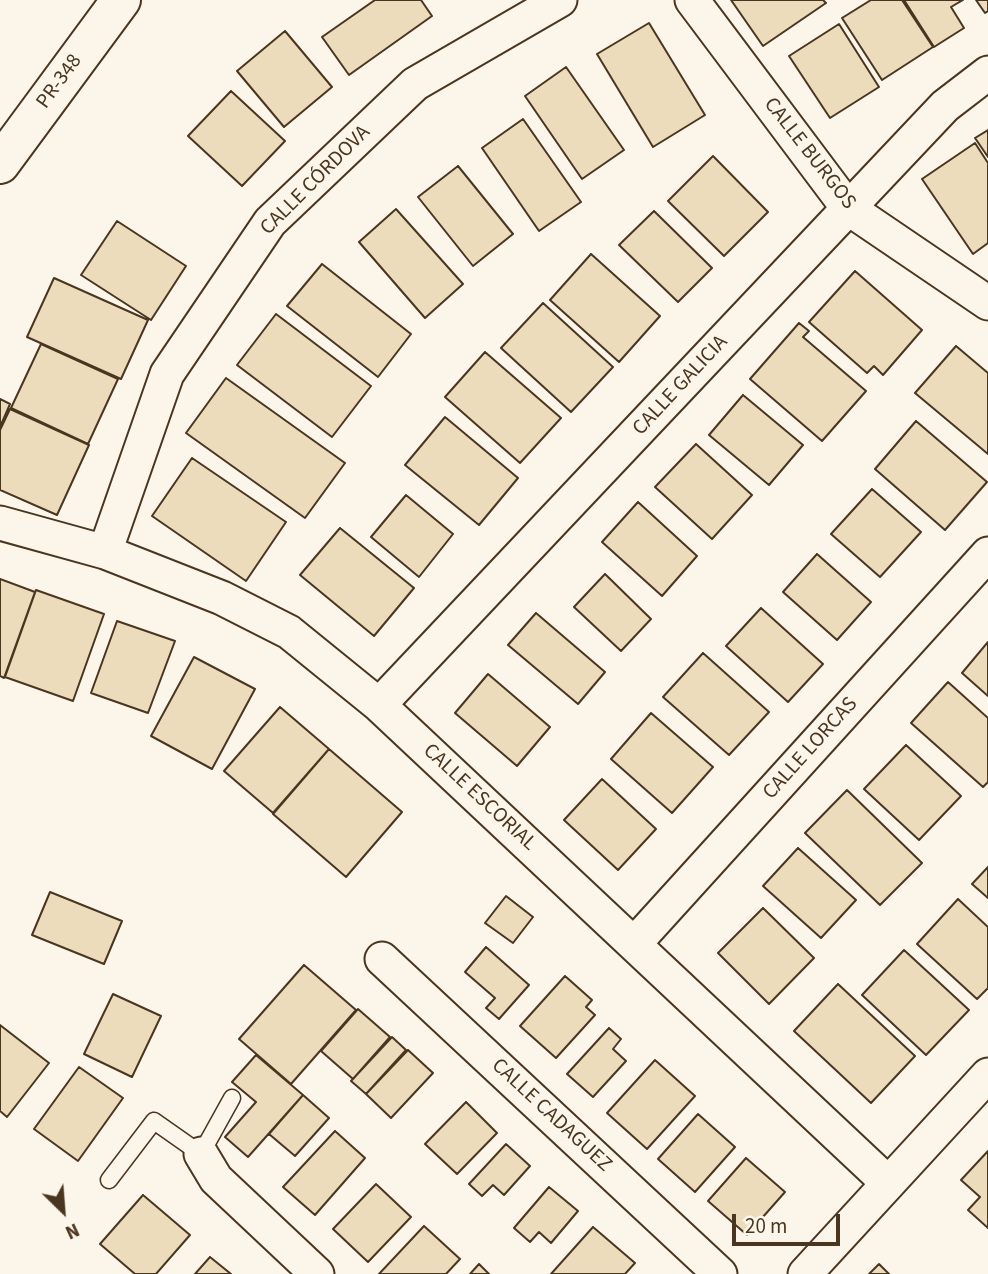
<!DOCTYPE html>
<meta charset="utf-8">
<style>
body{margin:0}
#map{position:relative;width:988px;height:1274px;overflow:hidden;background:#fbf6e9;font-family:"Source Sans 3",sans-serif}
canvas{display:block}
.north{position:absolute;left:28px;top:1176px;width:70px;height:70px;-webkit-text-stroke:5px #fbf6e9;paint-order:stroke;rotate:155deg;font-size:19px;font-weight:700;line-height:28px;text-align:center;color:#4a3520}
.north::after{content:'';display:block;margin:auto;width:24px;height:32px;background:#4a3520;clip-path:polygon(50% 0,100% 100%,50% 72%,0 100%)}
.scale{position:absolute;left:732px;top:1214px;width:108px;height:32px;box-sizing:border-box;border:4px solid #4a3520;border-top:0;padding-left:9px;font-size:21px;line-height:24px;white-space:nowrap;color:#4a3520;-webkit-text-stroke:5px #fbf6e9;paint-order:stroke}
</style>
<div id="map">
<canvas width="988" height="1274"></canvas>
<div class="north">N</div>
<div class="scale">20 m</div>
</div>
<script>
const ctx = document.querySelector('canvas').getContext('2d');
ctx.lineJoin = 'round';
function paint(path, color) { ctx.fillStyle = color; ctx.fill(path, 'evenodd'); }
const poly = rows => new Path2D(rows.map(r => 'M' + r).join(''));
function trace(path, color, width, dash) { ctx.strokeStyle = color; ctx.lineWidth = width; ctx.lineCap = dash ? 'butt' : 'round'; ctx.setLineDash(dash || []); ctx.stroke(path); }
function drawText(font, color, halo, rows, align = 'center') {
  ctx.font = font + ' "Source Sans 3",sans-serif'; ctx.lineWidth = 5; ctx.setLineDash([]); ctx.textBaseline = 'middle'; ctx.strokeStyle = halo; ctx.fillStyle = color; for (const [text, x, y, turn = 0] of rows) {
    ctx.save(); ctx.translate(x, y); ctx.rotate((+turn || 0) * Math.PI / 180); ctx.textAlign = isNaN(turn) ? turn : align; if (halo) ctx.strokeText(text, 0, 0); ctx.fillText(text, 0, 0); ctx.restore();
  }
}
const building = poly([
 [375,0,421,0,432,16,349,75,322,37,375,0],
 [731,0,823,0,826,3,763,46,731,0],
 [871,0,902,0,933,47,882,80,842,18,871,0],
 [904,0,963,0,951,7,964,28,934,47,904,0],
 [976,0,988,0,988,11,985,13,976,0],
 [649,23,705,115,653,147,597,54,649,23],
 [839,24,879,87,830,118,789,56,839,24],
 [285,31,332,87,284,127,237,71,285,31],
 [566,67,624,150,582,179,525,96,566,67],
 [231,91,285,141,242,186,188,136,231,91],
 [523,119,581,202,539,231,482,148,523,119],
 [988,130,988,157,975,138,988,130],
 [975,143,988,163,988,243,973,254,922,179,975,143],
 [713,156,768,212,724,256,668,201,713,156],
 [458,166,513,234,473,266,418,197,458,166],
 [396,209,463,284,425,318,359,242,396,209],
 [654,211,712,268,678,302,619,245,654,211],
 [117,221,186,266,151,320,81,275,117,221],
 [591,254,660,316,619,362,550,300,591,254],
 [322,264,411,334,378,377,287,306,322,264],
 [855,271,922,330,883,375,874,366,867,373,809,322,855,271],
 [54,278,148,320,121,379,27,337,54,278],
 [543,303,613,367,571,412,501,348,543,303],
 [276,314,371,386,332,437,237,365,276,314],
 [799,323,809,331,803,337,866,391,822,441,750,379,799,323],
 [41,344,118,379,88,444,11,408,41,344],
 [956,346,988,373,988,454,915,393,956,346],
 [485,352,561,418,520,463,445,397,485,352],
 [226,378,345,463,305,518,186,433,226,378],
 [743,395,803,445,769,485,709,435,743,395],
 [0,399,10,404,0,427,0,399],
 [10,409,89,445,57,515,0,490,0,430,10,409],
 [445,417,518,478,479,525,405,465,445,417],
 [916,421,987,482,945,530,875,469,916,421],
 [696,444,752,495,712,539,655,487,696,444],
 [192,458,286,522,246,581,152,516,192,458],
 [872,489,921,532,880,577,831,534,872,489],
 [406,495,453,534,419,577,371,537,406,495],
 [638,502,697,556,662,596,602,542,638,502],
 [340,528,414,588,374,636,300,575,340,528],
 [817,554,871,602,837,640,783,592,817,554],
 [605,574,651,619,621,651,574,607,605,574],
 [0,579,35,592,4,678,0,676,0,579],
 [36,590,104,614,73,701,5,677,36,590],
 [761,608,823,664,788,702,726,646,761,608],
 [536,613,605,672,578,704,508,645,536,613],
 [117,621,175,641,148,713,91,693,117,621],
 [988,642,988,696,962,673,988,642],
 [703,653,769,712,729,755,663,697,703,653],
 [194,657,255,689,212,769,151,736,194,657],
 [488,674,550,727,517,766,455,713,488,674],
 [948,682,988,718,988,782,983,787,911,723,948,682],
 [280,707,329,749,273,813,224,771,280,707],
 [651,713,713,767,672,813,611,759,651,713],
 [906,745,961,796,919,840,864,789,906,745],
 [329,749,402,812,346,877,273,814,329,749],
 [602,779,656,829,618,870,564,820,602,779],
 [847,790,922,863,880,905,805,833,847,790],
 [798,848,856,900,821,938,763,886,798,848],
 [988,867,988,898,972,884,988,867],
 [50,892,122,921,104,964,32,935,50,892],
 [506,896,533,917,513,943,485,923,506,896],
 [958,899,988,927,988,988,977,999,917,944,958,899],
 [763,908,814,958,769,1004,718,953,763,908],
 [486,947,529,985,499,1019,486,1008,495,998,465,972,486,947],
 [904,950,969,1010,926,1055,862,995,904,950],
 [304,965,356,1010,291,1084,239,1039,304,965],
 [565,976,592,1000,586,1007,595,1015,556,1058,520,1026,565,976],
 [838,984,915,1056,871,1103,794,1031,838,984],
 [113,994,161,1016,132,1077,84,1054,113,994],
 [358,1009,390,1037,353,1079,321,1051,358,1009],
 [0,1025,49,1063,7,1117,0,1111,0,1025],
 [609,1028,621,1039,613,1049,626,1061,593,1097,567,1074,609,1028],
 [392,1037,406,1050,366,1094,351,1081,392,1037],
 [408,1050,433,1073,391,1118,366,1094,408,1050],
 [256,1055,303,1095,248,1157,225,1137,256,1102,232,1082,256,1055],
 [655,1060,695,1096,647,1149,607,1113,655,1060],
 [79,1067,123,1098,78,1161,34,1129,79,1067],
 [303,1095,329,1118,295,1156,269,1134,303,1095],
 [466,1102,497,1133,457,1174,425,1144,466,1102],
 [698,1114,735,1147,695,1192,658,1159,698,1114],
 [335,1131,365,1158,315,1215,283,1187,335,1131],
 [506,1144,530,1166,504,1195,493,1185,482,1196,469,1184,506,1144],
 [988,1151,988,1228,968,1210,980,1197,961,1180,988,1151],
 [746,1158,785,1192,747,1235,708,1201,746,1158],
 [376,1184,411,1217,368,1262,333,1229,376,1184],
 [549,1187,578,1211,551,1243,539,1232,530,1242,514,1228,549,1187],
 [143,1195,190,1235,156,1274,135,1274,100,1244,143,1195],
 [424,1226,460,1259,446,1274,379,1274,424,1226],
 [593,1227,635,1263,625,1274,551,1274,593,1227],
 [210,1257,231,1274,195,1274,210,1257],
 [479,1264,489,1274,470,1274,479,1264],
 [879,1264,889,1274,869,1274,879,1264]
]);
paint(building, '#ecdcbc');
trace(building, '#4a3520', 2);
const service = poly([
 [109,1180,154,1121,201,1154,232,1098]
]);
const minor = poly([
 [692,0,848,208,988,303],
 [0,523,105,552,222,598,289,632,379,705,888,1183],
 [105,552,167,374,270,222,415,84,560,0],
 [379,705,945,106,988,73],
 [635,943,988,554],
 [382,959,720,1274],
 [201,1154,216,1179,317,1274],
 [805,1274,988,1075]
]);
const tertiary = poly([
 [0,164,121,0]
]);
trace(service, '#4a3520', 19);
trace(minor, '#4a3520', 37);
trace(tertiary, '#4a3520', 42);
trace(service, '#fbf6e9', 16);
trace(minor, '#fbf6e9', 33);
trace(tertiary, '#fbf6e9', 38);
drawText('21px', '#4a3520', '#fbf6e9', [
 ["PR-348",60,82,-54],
 ["CALLE BURGOS",809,154,52],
 ["CALLE CÓRDOVA",316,181,-45],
 ["CALLE GALICIA",681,386,-47],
 ["CALLE LORCAS",811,749,-48],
 ["CALLE ESCORIAL",479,798,43],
 ["CALLE CADAGUEZ",551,1116,43]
]);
</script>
